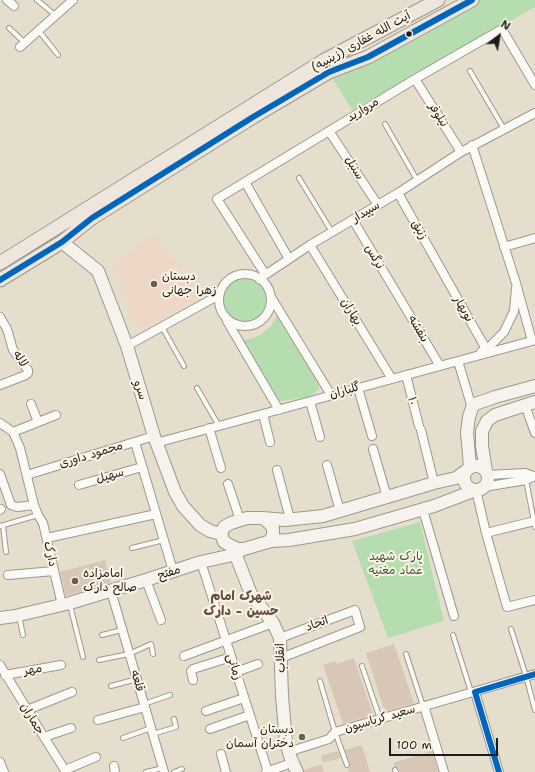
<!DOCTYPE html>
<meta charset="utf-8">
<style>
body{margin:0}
#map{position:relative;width:535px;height:772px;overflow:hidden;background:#e6decc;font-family:"Shantell Sans",sans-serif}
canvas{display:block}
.north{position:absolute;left:479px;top:16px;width:40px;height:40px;-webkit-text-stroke:3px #fcf5e5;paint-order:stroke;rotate:31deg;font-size:11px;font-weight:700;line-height:16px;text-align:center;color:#1c1c1c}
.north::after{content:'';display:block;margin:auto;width:14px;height:18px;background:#1c1c1c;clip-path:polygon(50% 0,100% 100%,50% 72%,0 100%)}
.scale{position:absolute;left:389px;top:738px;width:109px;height:18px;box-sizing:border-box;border:2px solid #1c1c1c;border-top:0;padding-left:5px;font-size:12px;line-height:14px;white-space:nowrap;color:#1c1c1c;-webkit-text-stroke:3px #fcf5e5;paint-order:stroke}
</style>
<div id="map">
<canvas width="535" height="772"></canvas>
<div class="north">N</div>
<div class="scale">100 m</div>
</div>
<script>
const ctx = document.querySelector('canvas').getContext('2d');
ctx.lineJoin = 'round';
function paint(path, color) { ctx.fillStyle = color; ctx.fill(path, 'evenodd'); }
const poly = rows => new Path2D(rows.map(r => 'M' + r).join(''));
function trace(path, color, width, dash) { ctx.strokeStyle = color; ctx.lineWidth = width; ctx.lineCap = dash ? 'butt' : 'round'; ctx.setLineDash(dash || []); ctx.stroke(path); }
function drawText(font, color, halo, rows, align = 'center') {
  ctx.font = font + ' "Shantell Sans","Playpen Sans Arabic",sans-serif'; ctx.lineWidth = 4; ctx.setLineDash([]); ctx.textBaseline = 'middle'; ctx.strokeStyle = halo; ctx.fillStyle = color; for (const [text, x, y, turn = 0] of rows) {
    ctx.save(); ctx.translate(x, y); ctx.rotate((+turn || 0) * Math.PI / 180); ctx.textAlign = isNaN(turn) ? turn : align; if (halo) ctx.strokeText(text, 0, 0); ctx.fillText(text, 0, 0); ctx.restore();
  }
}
paint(poly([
 [155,234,198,298,143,330,135,327,115,269,117,260]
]), '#efd7c8');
paint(poly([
 [472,0,535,0,535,7,352,110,329,72],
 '222 300a22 22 0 1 1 44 0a22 22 0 1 1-44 0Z',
 [277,316,319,383,318,390,310,396,297,399,280,401,242,340,250,339,260,335,271,326],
 [420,522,444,621,388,638,352,541]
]), '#b6ddb0');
paint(poly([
 [105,560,111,583,66,596,60,572],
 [394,644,414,703,385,712,366,653],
 [354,658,373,715,343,724,323,665,335,661,336,664],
 [362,745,370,772,349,772,348,768,350,767,350,764,345,750],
 [338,751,341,758,323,763,321,756],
 [432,751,438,772,399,772,398,768,395,767,393,763],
 [322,764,324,772,304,772,304,770]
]), '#d8c7b7');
const lane = poly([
 [37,0,55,15],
 [9,28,25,43],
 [39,31,58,55],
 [470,71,504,129],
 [385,124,417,180],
 [299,178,332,232],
 [162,327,184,366],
 [197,388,219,426],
 [526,480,535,527],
 [3,525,6,552],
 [0,526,38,515],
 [132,548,164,540],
 [70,605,83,657],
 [19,616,23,635],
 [511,629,526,676,535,710],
 [102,635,122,630],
 [453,635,471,692],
 [406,654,423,706],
 [99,660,129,654,151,644,153,654],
 [362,666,380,719],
 [320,681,335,732,347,765],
 [111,686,137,679],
 [144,704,170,695],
 [153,734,176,727,174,719],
 [123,738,151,728],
 [395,770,396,772],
 [146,772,163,768],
 [174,772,182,769]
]);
const street = poly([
 [7,0,14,6],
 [20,47,73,0],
 [415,79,461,152],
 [329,131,378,205],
 [472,145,516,283,532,341],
 [245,182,217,199,265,274],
 [398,193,486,349],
 [353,220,440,366],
 [310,245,392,379],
 [504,247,535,238],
 [289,259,245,182,415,79,502,29,535,85],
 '219 300a26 26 0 1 1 52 0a26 26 0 1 1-52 0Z',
 [259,279,310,245,398,193,461,152,535,113],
 [271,297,331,395],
 [0,317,7,329,13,350,28,370,28,373,26,375,0,385],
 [227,321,279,410],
 [127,346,219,295],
 [481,352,489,347,504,332,514,311,516,288],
 [458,361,472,408],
 [406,375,419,426],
 [358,388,372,436],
 [310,401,320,437],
 [31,404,38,422],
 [525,405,535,433],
 [263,414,270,442],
 [0,423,13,432,20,448,34,505,38,515,43,523,62,605],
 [209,428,221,468],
 [421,430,434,483],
 [13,432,56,415],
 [135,442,173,571],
 [156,443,535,340],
 [373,449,387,497],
 [327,465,340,511],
 [277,470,290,519],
 [0,474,11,505,17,507,34,505],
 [27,475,154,436],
 [488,475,525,473,533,476],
 [228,484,240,520],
 [79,485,142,467],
 [484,487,526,480,535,476],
 [476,490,486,533,535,521],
 [0,510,1,509],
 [423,510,454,616],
 [486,533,507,607,535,600],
 [47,538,156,514],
 [201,562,268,772],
 [8,575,54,571],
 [146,580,161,620],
 [111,591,164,772],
 [280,638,355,610,360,627,281,658],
 [184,656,273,623],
 [0,665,44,737,66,772],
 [236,672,258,664],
 [5,675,61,665],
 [193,680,191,671,193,669,231,657],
 [475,692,499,772],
 [424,706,444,772],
 [27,710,72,692],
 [206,711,244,698],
 [98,720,145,707],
 [210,729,250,715],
 [44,737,71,728],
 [288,752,329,739,335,732,535,674],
 [221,754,226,772],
 [0,762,4,772],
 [114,766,115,772],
 [65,770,96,757],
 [266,772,286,765]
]);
const secondary = poly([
 [62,242,98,271,127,346,154,436,175,492,183,506,200,525,210,531,221,534],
 '464 478a12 12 0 1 1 24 0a12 12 0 1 1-24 0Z',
 [470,467,467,432,469,417,472,408,475,404,495,397,535,386],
 [486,471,482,446,482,431,487,421,495,415,535,402],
 [247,518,263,518,270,524,273,528,273,534,271,541,244,549,237,549,224,542,221,534,224,527,231,523,247,518],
 [263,518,285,520,323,516,434,483,456,478,467,470],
 [271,541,289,540,355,529,434,506,476,490],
 [235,553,251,594,273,623,280,638,282,696,286,743,291,759,297,772],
 [0,618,15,616,70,603,146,580,201,562,228,556,244,549]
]);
const primary = poly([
 [0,263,323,61,438,0],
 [0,280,62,242,92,218,253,117,329,72,368,57,472,0]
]);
trace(lane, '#9d988e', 6);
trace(street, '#9d988e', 10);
trace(secondary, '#9d988e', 14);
trace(primary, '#9d988e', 15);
trace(lane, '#fbfaf7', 4);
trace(street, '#fbfaf7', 8);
trace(secondary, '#f6f2ed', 12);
trace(primary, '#eee5dd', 13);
trace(poly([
 [0,280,62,242,92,218,253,117,329,72,368,57,472,0],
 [499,772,475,692,535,674]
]), '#0065bd', 6);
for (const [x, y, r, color] of [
 [409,34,3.5,"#1c1c1c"],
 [154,284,4,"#63605a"],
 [75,581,4,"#63605a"],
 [302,737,4,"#63605a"]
]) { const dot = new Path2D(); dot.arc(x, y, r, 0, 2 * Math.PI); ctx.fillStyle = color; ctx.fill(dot); trace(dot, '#fcf5e5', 1.5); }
drawText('12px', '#1c1c1c', '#fcf5e5', [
 ["آیت الله غفاری (زینبیه)",361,42,-29],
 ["مروارید",363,110,-31],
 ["نیلوفر",438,115,58],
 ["سنبل",354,168,57],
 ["سپیدار",366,212,-31],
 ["زنبق",419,230,61],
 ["نرگس",374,257,59],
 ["نوبهار",463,309,60],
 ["بهاران",351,312,59],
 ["بنفشه",418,329,59],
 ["لاله",20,359,57],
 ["سرو",140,390,73],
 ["گلباران",345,391,-15],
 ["۱۰",412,401,76],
 ["محمود داوری",91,455,-17],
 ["سهیل",110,476,-16],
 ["دارک",50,554,77],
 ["مفتح",169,573,-18],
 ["اتحاد",317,624,-20],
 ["انقلاب",281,658,-92],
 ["زمانی",234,667,73],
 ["مهر",33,670,-10],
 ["قلعه",137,681,73],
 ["جماران",32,719,58],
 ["سعید کرباسیون",380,719,-16]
]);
drawText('12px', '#1c1c1c', '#fcf5e5', [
 ["دبستان",162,277],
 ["زهرا جهانی",162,291],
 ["امامزاده",83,574],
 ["صالح دارک",83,588],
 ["دبستان",294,730,"right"],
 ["دختران آسمان",294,744,"right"]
], 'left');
drawText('12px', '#3e5642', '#fcf5e5', [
 ["پارک شهید",396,557],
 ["عماد مغنیه",396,571]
]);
drawText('bold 13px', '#664e40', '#fcf5e5', [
 ["شهرک امام",241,597],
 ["حسین - دارک",241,612]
]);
</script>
